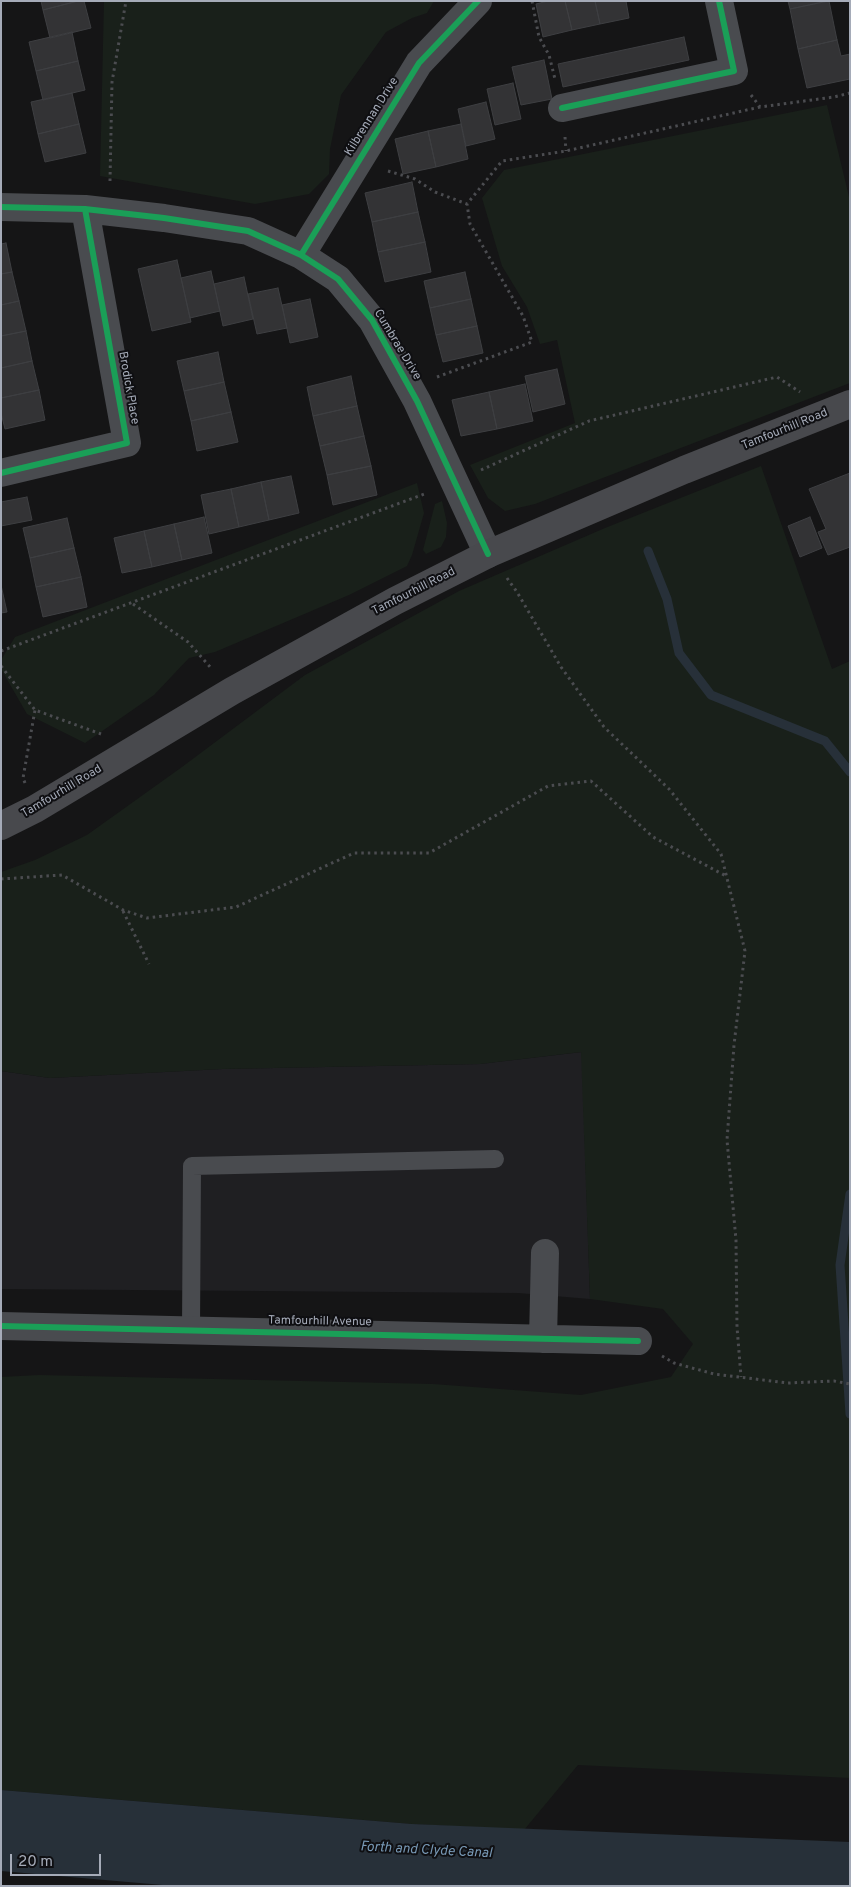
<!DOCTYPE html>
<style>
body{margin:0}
#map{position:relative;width:851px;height:1887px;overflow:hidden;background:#151516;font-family:Overpass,sans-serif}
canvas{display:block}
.frame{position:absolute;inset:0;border:2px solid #a5abb8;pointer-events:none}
.scale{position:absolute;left:10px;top:1854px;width:91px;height:22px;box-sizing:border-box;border:2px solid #a5abb8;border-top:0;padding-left:6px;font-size:15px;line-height:18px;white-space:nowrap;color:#a5abb8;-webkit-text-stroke:4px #0f0f12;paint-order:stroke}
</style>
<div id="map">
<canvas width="851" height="1887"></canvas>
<div class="frame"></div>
<div class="scale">20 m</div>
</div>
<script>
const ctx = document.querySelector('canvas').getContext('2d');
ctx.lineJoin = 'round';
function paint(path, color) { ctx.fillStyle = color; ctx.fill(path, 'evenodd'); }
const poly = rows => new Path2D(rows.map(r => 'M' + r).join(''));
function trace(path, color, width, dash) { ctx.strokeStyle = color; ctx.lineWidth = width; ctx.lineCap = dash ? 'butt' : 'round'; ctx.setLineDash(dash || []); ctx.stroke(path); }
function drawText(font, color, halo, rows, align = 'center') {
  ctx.font = font + ' Overpass,sans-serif'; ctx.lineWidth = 4; ctx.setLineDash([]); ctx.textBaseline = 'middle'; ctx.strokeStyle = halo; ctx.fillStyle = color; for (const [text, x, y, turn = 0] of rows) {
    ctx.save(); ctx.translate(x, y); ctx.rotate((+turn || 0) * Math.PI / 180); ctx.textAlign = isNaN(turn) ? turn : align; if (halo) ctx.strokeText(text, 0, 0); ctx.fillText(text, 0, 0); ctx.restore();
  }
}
paint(poly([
 [582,1052,590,1299,518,1293,1,1289,1,1071,50,1078,222,1069,480,1064]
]), '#1f1f22');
paint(poly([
 [104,1,434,1,427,13,412,18,386,32,341,95,330,149,329,174,309,194,255,204,100,176],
 [827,105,850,201,850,383,535,504,505,511,488,498,470,465,575,423,557,340,540,344,527,307,502,266,482,198,504,170],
 [761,466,832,669,850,661,850,1778,578,1765,524,1830,412,1824,1,1790,1,1377,39,1375,433,1384,581,1395,671,1377,693,1344,663,1309,590,1299,581,1052,480,1064,222,1069,50,1078,1,1071,1,872,35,860,87,835,182,767,305,675,459,591,605,528],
 [417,483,424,513,412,555,407,566,349,595,215,652,189,658,154,695,85,743,27,714,1,669,1,660,15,637],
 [442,501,447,523,446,537,441,547,426,554,423,550,435,504]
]), '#19201a');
paint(poly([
 [1,1790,412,1824,850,1842,850,1886,174,1886,1,1871]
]), '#273039');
trace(poly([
 [648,551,667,599,679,653,711,695,825,741,850,772],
 [850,1194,840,1265,850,1414]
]), '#273039', 9);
const building = poly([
 [41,1,78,1,43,10,41,1],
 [78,1,84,1,91,28,50,38,43,10,78,1],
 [548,1,565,1,572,30,543,37,536,4,548,1],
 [565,1,595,1,600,24,572,30,565,1],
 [595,1,626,1,629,18,600,24,595,1],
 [788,1,827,1,790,9,788,1],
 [829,1,837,40,798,49,790,9,829,1],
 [72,32,78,61,36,71,29,42,72,32],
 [684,37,689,60,563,87,558,64,684,37],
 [837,40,841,56,850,54,850,79,807,88,798,49,837,40],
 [544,60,552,99,521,105,512,67,544,60],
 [78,61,85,90,43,100,36,71,78,61],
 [513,83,521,119,495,125,487,89,513,83],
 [72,93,79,124,38,134,31,102,72,93],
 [486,102,495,139,466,146,458,109,486,102],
 [79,124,86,153,45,162,38,134,79,124],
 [461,124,468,159,436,167,428,131,461,124],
 [428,131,436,167,403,174,395,139,428,131],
 [412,182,418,212,372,222,365,193,412,182],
 [418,212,425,242,378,252,372,222,418,212],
 [425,242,431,272,385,282,378,252,425,242],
 [6,243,12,272,1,274,1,244,6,243],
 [177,260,191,322,152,331,138,269,177,260],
 [211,271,220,311,190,318,181,278,211,271],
 [12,272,19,301,1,305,1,274,12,272],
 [465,272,471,299,430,308,424,281,465,272],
 [244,277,253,319,223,326,214,284,244,277],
 [278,288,287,328,257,334,248,294,278,288],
 [310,299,318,337,290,343,282,305,310,299],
 [471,299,477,326,436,335,430,308,471,299],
 [19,301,26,331,1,336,1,305,19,301],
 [477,326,483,353,443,362,436,335,477,326],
 [26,331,32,361,1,368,1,336,26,331],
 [218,352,224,382,184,391,177,361,218,352],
 [32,361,39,390,1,398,1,368,32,361],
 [557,369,565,404,533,412,525,376,557,369],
 [351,376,357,406,313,416,307,387,351,376],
 [224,382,231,412,191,421,184,391,224,382],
 [525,384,533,421,497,429,489,392,525,384],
 [39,390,45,420,5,429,1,413,1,398,39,390],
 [489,392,497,429,461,436,452,400,489,392],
 [357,406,364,436,320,446,313,416,357,406],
 [231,412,238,442,197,451,191,421,231,412],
 [364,436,371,466,327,475,320,446,364,436],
 [371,466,377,495,333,505,327,475,371,466],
 [850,473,850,547,828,555,818,532,826,529,809,489,850,473],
 [291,476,299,513,269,520,261,482,291,476],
 [261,482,269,520,239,527,231,489,261,482],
 [231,489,239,527,209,534,201,495,231,489],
 [27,497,32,520,1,526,1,502,27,497],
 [204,517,212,553,182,560,174,524,204,517],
 [810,517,822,548,800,557,788,526,810,517],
 [67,518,74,548,30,558,23,528,67,518],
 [174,524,182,560,152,567,144,531,174,524],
 [144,531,152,567,122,573,114,538,144,531],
 [74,548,81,577,36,587,30,558,74,548],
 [81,577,87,607,43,617,36,587,81,577],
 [1,585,7,612,1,613,1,585]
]);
paint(building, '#333335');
trace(building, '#3e3f42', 1);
trace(poly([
 [532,1,539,37,549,55,555,79],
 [751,95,760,107,834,97,850,93],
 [565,137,566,151],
 [388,171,415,179,435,192,467,204],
 [110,181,112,82,126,1],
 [437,377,532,342,523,316,470,224,467,204,502,161,566,151,760,107],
 [481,470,589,421,777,377,800,392],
 [507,578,517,592,561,667,604,727,669,789,721,854,745,951,734,1045,727,1140,736,1240,737,1327,741,1377],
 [133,604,188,642,211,668],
 [1,651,427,493],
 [1,666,35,710,101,734],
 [25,783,23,778,35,710],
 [1,879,62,875,123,910,147,918,236,907,354,853,429,853,548,786,591,781,653,837,726,876],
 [123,911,149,964],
 [662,1356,674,1363,714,1374,788,1383,834,1381,850,1384]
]), '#4b4c50', 3, [2.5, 4]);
trace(poly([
 [191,1330,192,1166,495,1159]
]), '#494b4f', 18);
trace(poly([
 [562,108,734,71,719,1],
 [1,207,85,209,164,218,248,231,301,255,338,279,372,320,417,401,488,554],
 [301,255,419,63,478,1],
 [1,473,127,443,85,209],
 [1,1326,638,1341],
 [543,1339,545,1253]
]), '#494b4f', 28);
trace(poly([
 [1,826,35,809,232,691,395,601,488,554,684,470,850,404]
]), '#48494d', 28);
trace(poly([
 [562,108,734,71,719,1],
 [1,207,85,209,164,218,248,231,301,255,338,279,372,320,417,401,488,554],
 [301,255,419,63,478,1],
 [1,473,127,443,85,209],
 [1,1326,638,1341]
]), '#1a9f57', 6);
drawText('12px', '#a5abb8', '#0f0f12', [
 ["Kilbrennan Drive",372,117,-58],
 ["Cumbrae Drive",397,345,59],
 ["Brodick Place",128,388,80],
 ["Tamfourhill Road",785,430,-22],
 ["Tamfourhill Road",414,592,-27],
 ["Tamfourhill Road",62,792,-31],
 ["Tamfourhill Avenue",320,1322,1]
]);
drawText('italic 14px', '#7899b6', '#0f0f12', [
 ["Forth and Clyde Canal",426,1851,3]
]);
</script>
